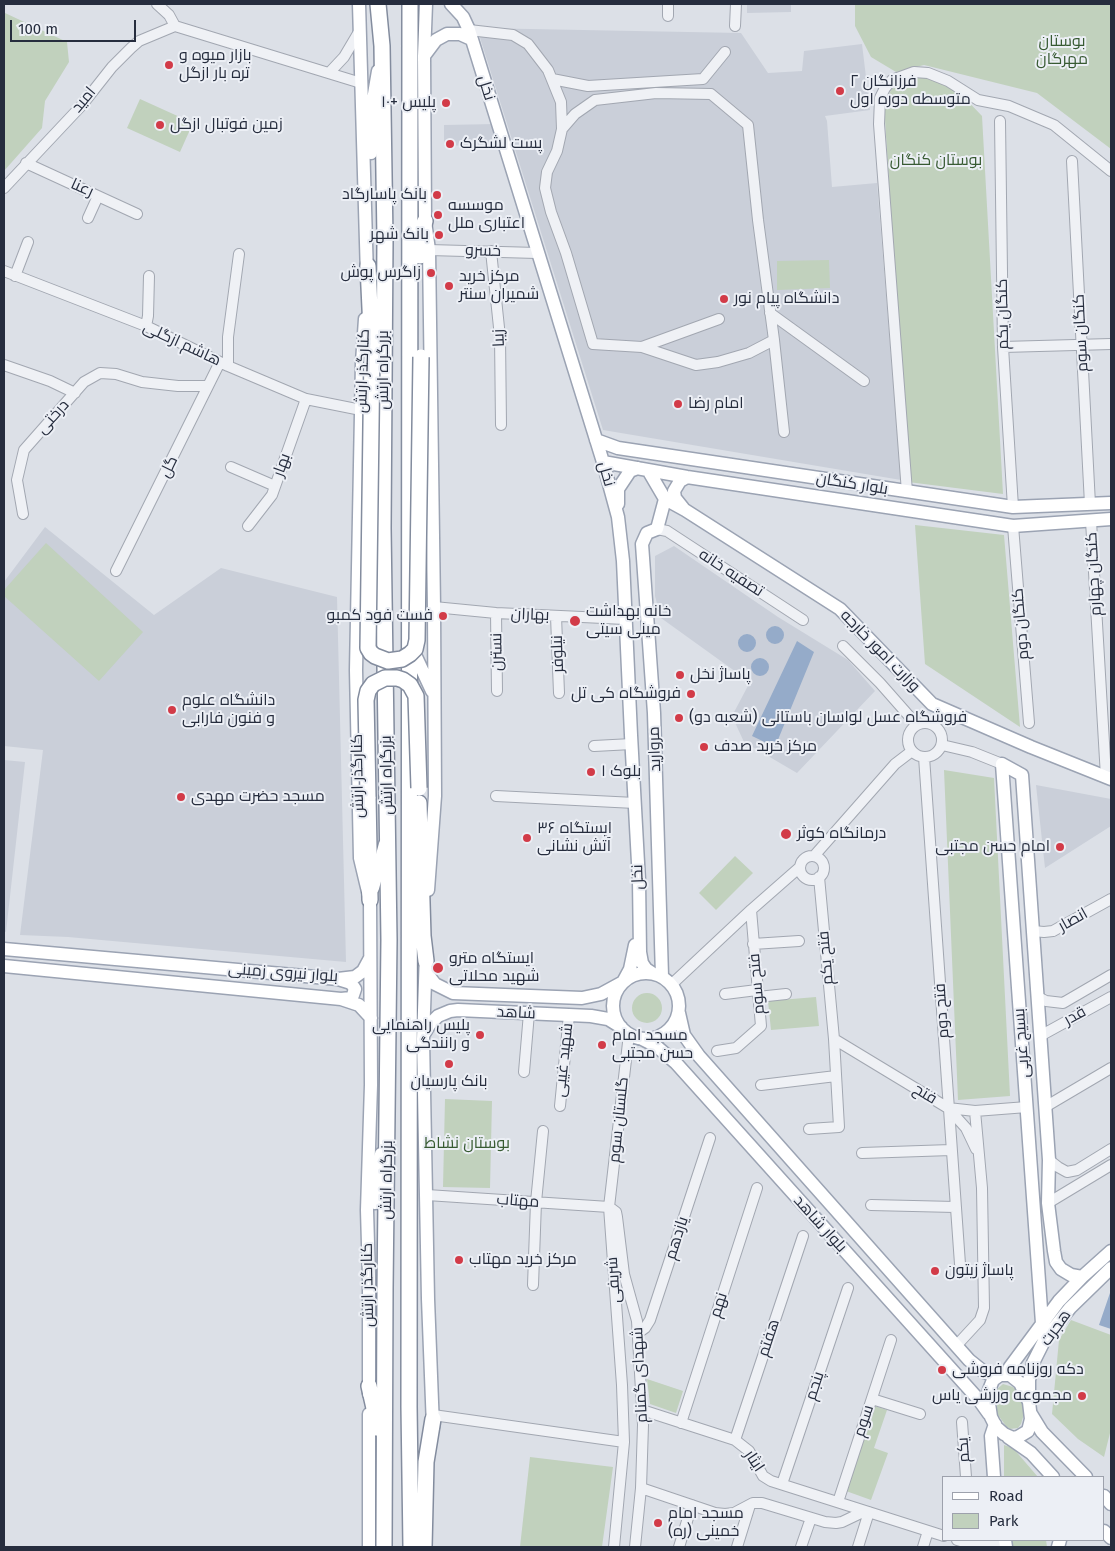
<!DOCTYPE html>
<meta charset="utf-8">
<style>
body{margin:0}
#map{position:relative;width:1115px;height:1551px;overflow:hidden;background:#dce0e7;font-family:"Fira Sans",sans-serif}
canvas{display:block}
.frame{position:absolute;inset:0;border:5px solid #262d3e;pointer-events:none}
.legend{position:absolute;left:942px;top:1476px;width:162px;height:65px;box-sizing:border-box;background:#eceff5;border:1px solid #9da1ac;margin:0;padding:6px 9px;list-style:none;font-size:15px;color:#262d3e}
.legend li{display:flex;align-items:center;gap:10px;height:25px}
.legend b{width:25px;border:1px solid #9da1ac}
.scale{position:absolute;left:10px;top:20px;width:126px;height:22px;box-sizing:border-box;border:2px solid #262d3e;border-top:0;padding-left:6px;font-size:15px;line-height:18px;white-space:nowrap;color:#262d3e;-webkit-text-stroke:4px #eceff5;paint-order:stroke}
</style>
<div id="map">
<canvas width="1115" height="1551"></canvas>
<div class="frame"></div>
<ul class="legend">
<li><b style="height:6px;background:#fff"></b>Road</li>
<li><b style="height:14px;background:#c1d1bd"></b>Park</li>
</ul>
<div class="scale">100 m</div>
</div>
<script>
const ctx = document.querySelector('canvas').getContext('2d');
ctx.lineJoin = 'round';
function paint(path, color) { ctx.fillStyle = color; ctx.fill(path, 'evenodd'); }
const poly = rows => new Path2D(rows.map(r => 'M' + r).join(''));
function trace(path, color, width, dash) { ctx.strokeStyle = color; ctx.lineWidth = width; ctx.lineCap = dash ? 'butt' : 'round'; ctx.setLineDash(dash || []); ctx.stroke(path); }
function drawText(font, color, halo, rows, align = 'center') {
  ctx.font = font + ' "Fira Sans",Cairo,sans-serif'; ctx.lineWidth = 4; ctx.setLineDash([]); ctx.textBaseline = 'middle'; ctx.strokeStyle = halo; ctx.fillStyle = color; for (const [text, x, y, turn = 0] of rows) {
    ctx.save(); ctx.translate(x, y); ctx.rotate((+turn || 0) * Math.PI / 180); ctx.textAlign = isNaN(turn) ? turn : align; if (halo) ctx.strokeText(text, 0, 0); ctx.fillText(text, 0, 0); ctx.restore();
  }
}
paint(poly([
 [747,4,791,4,791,12,747,13],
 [477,28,741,33,768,73,802,71,804,51,862,44,870,110,825,116,827,121,832,187,877,183,901,480,603,430],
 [496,124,504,144,444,146,444,125],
 [45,527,154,615,221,568,337,597,346,962,68,937,20,935,43,750,4,746,4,582],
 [674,546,778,617,848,660,875,691,797,773,744,742,732,716,750,682,661,618,655,596,655,556],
 [4,760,25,762,6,932,4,931],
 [1036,785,1111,799,1111,826,1045,868]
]), '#cacfd9');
paint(poly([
 [855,4,1111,4,1111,149,1037,93,924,65,896,72,871,57,855,26],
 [5,13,67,42,69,62,45,101,42,128,4,171,4,18],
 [919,75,932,77,960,93,982,116,1003,494,908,482,884,104,891,90,906,79],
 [140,99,193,123,180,152,127,128],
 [829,260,830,288,777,290,777,261],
 [915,525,1004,535,1020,727,925,664],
 [46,543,143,632,99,681,4,596,4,590],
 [944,770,994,778,1010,1096,958,1100],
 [735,856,753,873,716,910,699,893],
 '632 1008a15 15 0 1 1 30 0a15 15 0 1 1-30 0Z',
 [816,997,819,1026,771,1030,768,1001],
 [445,1099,492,1101,490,1188,443,1187],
 [1071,1320,1111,1335,1111,1429,1104,1457,1078,1439,1052,1414,1059,1340],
 [647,1379,683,1391,676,1413,650,1404],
 [1003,1384,1013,1387,1017,1391,1022,1402,1024,1414,1021,1424,1018,1428,1010,1429,1006,1426,998,1415,995,1406,996,1390],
 [875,1406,887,1410,874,1448,888,1453,871,1500,846,1491],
 [1004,1445,1013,1448,1038,1477,1004,1477],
 [530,1457,613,1467,602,1547,520,1547],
 [1010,1540,1046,1540,1047,1547,1012,1547]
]), '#c1d1bd');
paint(poly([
 '766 635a9 9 0 1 1 18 0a9 9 0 1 1-18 0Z',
 '738 643a9 9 0 1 1 18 0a9 9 0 1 1-18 0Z',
 [797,641,814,652,775,747,752,736],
 '751 667a9 9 0 1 1 18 0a9 9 0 1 1-18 0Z',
 [1111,1290,1111,1329,1099,1325]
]), '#95abc9');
const minor = poly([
 [157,4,169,15,175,26],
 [668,16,668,4],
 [175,26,361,83],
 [735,26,736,4],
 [469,30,513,35,528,44,548,70,561,102,562,129,557,151,547,172,545,188,551,212,566,253,593,344,642,347,696,365,718,362,749,353,774,340],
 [329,73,344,57,360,30],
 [552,79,588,86,703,79,725,52],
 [1000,121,1003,347,1013,507],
 [562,129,575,114,595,100,656,93,711,94,748,125,758,220,774,340,784,432],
 [1072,161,1090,504],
 [26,163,137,214],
 [4,188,82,105,112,67,131,48,139,41,175,26],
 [88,218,98,196],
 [429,250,537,253],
 [491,251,500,337,501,425],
 [4,271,146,326,228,366,306,399,361,410],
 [15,276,28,242],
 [770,313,864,381],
 [146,326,148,316,149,276],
 [642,347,719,319],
 [1003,347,1111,344],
 [4,365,50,381,75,393],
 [228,366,228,337,239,254],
 [231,467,275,486],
 [907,492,879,124,880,98,885,88,892,80,914,72,928,73,948,81,978,100,1009,106,1054,125,1111,171],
 [23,514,17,480,24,450,84,382,100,373,116,374,142,382,178,386,208,386],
 [1091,521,1106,777],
 [248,526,272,495,306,399],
 [1013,526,1029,723],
 [657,529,667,531,803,620],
 [116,571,220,362],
 [434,607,496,613,625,619],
 [496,613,497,691],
 [556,616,559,693],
 [843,646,880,683,917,725],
 '908 740a17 17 0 1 1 34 0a17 17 0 1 1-34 0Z',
 [942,745,972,752,1002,764],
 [594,746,632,744],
 [924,757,960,1264],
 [496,796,635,803],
 [814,856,895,764,912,751],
 '800 868a12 12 0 1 1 24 0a12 12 0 1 1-24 0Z',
 [1033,931,1044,932,1053,931,1111,899],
 [753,944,799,941],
 [672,984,751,910,800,867],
 [725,994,757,990],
 [758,997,786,994],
 [1038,997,1046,1001,1063,1003,1111,975],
 [1040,1036,1111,997],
 [834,1039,948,1108,975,1111,1027,1107],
 [717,1051,736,1048,761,1026,751,910],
 [524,1072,529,1013],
 [761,1085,836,1076],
 [560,1106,569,1015],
 [1045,1107,1111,1068],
 [948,1108,966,1128,976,1149],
 [809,1129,839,1127,834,1039,819,877],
 [862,1153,951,1150],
 [1049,1160,1058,1167,1067,1172,1077,1170,1111,1149],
 [427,1195,609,1207],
 [1048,1203,1111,1165],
 [871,1205,955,1207],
 [612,1209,616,1212,617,1217,624,1274,637,1321,643,1425,641,1488,635,1547],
 [533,1285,536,1202,543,1131],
 [638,1333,645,1328,650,1320,710,1138],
 [956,1346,980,1320,984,1308,982,1188,975,1111],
 [872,1399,920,1414],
 [642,1410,735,1440,749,1451,763,1476,771,1481,944,1536],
 [433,1415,624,1442],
 [962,1422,966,1477],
 [681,1423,757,1188],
 [735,1440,803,1236],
 [782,1484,848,1288],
 [641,1488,715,1513,725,1514,734,1513,753,1503,762,1503,825,1522,836,1523,842,1522,865,1511],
 [838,1502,891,1340],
 [957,1540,971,1544,998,1544],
 [614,1547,624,1442,622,1385,609,1207,629,1034],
 [679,1547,692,1505],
 [737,1547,750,1505],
 [801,1547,811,1518],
 [858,1547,869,1512],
 [923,1547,928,1531]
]);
const major = poly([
 [359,4,367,276],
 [426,4,424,56,425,221,429,250,434,607,435,796,428,890],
 [451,4,463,17,469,30,603,462,618,517,623,561,631,735,639,881,640,952,642,963,646,969,652,973],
 [424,56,436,40,447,34,460,34,471,39],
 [371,153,373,100,378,71],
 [365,319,362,362,356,670,360,858,370,900,371,1085,367,1210,369,1278,369,1394],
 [596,440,618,448,1013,507,1111,503],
 [603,462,687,477,1013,526,1111,519],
 [648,470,665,499,685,510,840,609,932,704,1031,747,1111,779],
 [618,504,618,489,630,471,638,468],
 [683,508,675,498,674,491,680,481,687,477],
 [410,644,432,691],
 [1002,764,1042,1323],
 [1002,764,1022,775,1049,1160,1048,1203,1054,1251,1056,1262,1061,1269,1071,1275,1082,1277],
 [373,888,385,844],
 [4,949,338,979,355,977,363,971,370,958],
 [426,953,423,1039,428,1299,433,1427],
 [4,966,341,999,359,1005,371,1018],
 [427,970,428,975,435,984,453,993,582,998,601,994,623,982,630,969,635,945],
 '613 1006a33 33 0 1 1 66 0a33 33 0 1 1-66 0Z',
 [662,976,654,713,642,544,647,533,657,529,665,499],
 [338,979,351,983,355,989,353,995,351,998,341,999],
 [679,1013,684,1035,699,1056,969,1360,984,1372,992,1375,1010,1375,1020,1383,1029,1402,1031,1419,1028,1431,1018,1437,1013,1438,1004,1434,996,1427,991,1417,988,1397,989,1390,993,1380,1000,1375],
 [424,1034,430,1024,438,1016,450,1011,458,1010,591,1016,608,1019,621,1027],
 [642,1039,656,1046,676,1063,979,1400,989,1414],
 [375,1203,381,1154],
 [1006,1375,1010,1367,1059,1301,1082,1277,1111,1251],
 [1029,1397,1029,1380,1033,1363,1045,1339,1070,1308,1111,1268],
 [1031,1414,1042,1432,1086,1477],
 [1008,1437,1031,1453,1053,1477],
 [994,1477,991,1436,995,1424],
 [1104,1496,1111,1504],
 [1104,1531,1111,1538],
 [1005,1540,1006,1547],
 [369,1547,369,1414],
 [1058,1547,1060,1540]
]);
const highway = poly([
 [378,4,382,46,385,239,383,528,389,940,385,1288,384,1547],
 [410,4,409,1406,411,1547],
 [420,256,420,239,425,221],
 [368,266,372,351],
 [368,797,370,900],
 [419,803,423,936,426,961],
 [369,1386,376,1417,376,1428],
 [424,1547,426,1462,433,1419]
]);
trace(minor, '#a2a7b1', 12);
trace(major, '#9ba3b3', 15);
trace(highway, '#838c9e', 18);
trace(minor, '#eff1f5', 10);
trace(major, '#fff', 12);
trace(highway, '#fff', 15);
const highwayBridge = poly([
 [372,351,368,648,371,653,375,656,388,661,402,659,410,654,415,649,417,640,421,357],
 [368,797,366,700,368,691,373,684,385,678,397,678,403,680,410,685,416,696,419,788]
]);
trace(highwayBridge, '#838c9e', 18, []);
trace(highwayBridge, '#fff', 15);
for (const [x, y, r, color] of [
 [169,65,5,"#d23b48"],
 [840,91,5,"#d23b48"],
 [446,103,5,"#d23b48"],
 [160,125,5,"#d23b48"],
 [450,144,5,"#d23b48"],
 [437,195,5,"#d23b48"],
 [438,215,5,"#d23b48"],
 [439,235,5,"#d23b48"],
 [431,273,5,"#d23b48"],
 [449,286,5,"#d23b48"],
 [724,299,5,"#d23b48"],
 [678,404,5,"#d23b48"],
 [443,616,5,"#d23b48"],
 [575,621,6,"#d23b48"],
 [680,675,5,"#d23b48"],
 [691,694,5,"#d23b48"],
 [172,710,5,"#d23b48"],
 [679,718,5,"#d23b48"],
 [704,747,5,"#d23b48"],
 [591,772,5,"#d23b48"],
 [181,797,5,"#d23b48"],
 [786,834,6,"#d23b48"],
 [527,838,5,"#d23b48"],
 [1060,847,5,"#d23b48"],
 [438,968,6,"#d23b48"],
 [480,1035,5,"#d23b48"],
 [602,1045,5,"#d23b48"],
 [449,1064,5,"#d23b48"],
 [459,1260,5,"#d23b48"],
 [935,1271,5,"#d23b48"],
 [942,1370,5,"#d23b48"],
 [1082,1396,5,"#d23b48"],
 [658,1523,5,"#d23b48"]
]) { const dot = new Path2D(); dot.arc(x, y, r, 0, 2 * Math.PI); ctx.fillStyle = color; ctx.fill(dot); trace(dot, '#eceff5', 2); }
drawText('16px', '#375a32', '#eceff5', [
 ["بوستان",1062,42],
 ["مهرگان",1062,60],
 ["بوستان کنگان",936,161],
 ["بوستان نشاط",467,1144]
]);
drawText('16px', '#262d3e', '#eceff5', [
 ["بازار میوه و",179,56],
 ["تره بار ازگل",179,74],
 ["فرزانگان ۲",850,82],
 ["متوسطه دوره اول",850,100],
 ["پلیس +۱۰",436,103,"right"],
 ["زمین فوتبال ازگل",170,125],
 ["پست لشگرک",460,144],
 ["بانک پاسارگاد",427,195,"right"],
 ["موسسه",448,206],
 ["اعتباری ملل",448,224],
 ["بانک شهر",429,235,"right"],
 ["زاگرس پوش",421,273,"right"],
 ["مرکز خرید",459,277],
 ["شمیران سنتر",459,295],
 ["دانشگاه پیام نور",734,299],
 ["امام رضا",688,404],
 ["خانه بهداشت",586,612],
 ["مینی سیتی",586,630],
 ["فست فود کمبو",433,616,"right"],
 ["پاساژ نخل",690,675],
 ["فروشگاه کی تل",681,694,"right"],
 ["دانشگاه علوم",182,701],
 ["و فنون فارابی",182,719],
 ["فروشگاه عسل لواسان باستانی (شعبه دو)",689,718],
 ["مرکز خرید صدف",714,747],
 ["۱ بلوک",601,772],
 ["مسجد حضرت مهدی",191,797],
 ["ایستگاه ۳۶",537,829],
 ["آتش نشانی",537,847],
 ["درمانگاه کوثر",797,834],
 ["امام حسن مجتبی",1050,847,"right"],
 ["ایستگاه مترو",449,959],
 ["شهید محلاتی",449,977],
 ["پلیس راهنمایی",470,1026,"right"],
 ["و رانندگی",470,1044,"right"],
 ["مسجد امام",612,1036],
 ["حسن مجتبی",612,1054],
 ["بانک پارسیان",449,1082,"center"],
 ["مرکز خرید مهتاب",469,1260],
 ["پاساژ زیتون",945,1271],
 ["دکه روزنامه فروشی",952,1370],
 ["مجموعه ورزشی یاس",1072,1396,"right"],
 ["مسجد امام",668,1514],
 ["خمینی (ره)",668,1532]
], 'left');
drawText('16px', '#262d3e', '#eceff5', [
 ["نخل",486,88,73],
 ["امید",84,100,-50],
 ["رعنا",82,188,24],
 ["خسرو",483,251,2],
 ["کنگان یکم",1003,314,-91],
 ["کنگان سوم",1081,333,-93],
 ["زیبا",499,338,-93],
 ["هاشم ازگلی",182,344,25],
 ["بزرگراه ارتش",384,370,-90],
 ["کنارگذر ارتش",363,371,-88],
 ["درختی",53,417,-48],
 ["بهار",282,465,-70],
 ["گل",169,467,-64],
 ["نخل",606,474,74],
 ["بلوار کنگان",852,484,9],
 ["تصفیه خانه",731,573,33],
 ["کنگان چهارم",1094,574,-93],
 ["بهاران",530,615,2],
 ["کنگان دوم",1021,624,-95],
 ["وزارت امور خارجه",880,651,46],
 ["نسترن",497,652,-91],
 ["نیلوفر",558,654,-92],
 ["مروارید",655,749,-92],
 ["بزرگراه ارتش",387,775,-91],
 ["کنارگذر ارتش",358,776,-91],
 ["نخل",638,877,-92],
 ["انصار",1073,920,-29],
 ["فتح یکم",826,958,-95],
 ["بلوار نیروی زمینی",283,973,4],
 ["فتح سوم",757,984,-95],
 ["فتح دوم",942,1011,-94],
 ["شاهد",516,1013,3],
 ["قدر",1075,1016,-29],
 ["بسیج غربی",1022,1043,-94],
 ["شهید غیبی",564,1060,-84],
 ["فتح",925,1094,31],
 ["گلستان سوم",619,1120,-84],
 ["بزرگراه ارتش",387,1180,-89],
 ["مهتاب",518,1201,4],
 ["بلوار شاهد",820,1224,48],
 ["یازدهم",677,1238,-72],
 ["شریفی",614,1280,-94],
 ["کنارگذر ارتش",368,1285,-91],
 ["نهم",719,1305,-72],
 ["هجرت",1056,1328,-54],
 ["هفتم",769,1338,-72],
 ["شهدای گمنام",640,1375,-93],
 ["پنجم",815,1386,-72],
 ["سوم",864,1421,-72],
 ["یکم",964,1450,-94],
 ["ایثار",754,1461,56]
]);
</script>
